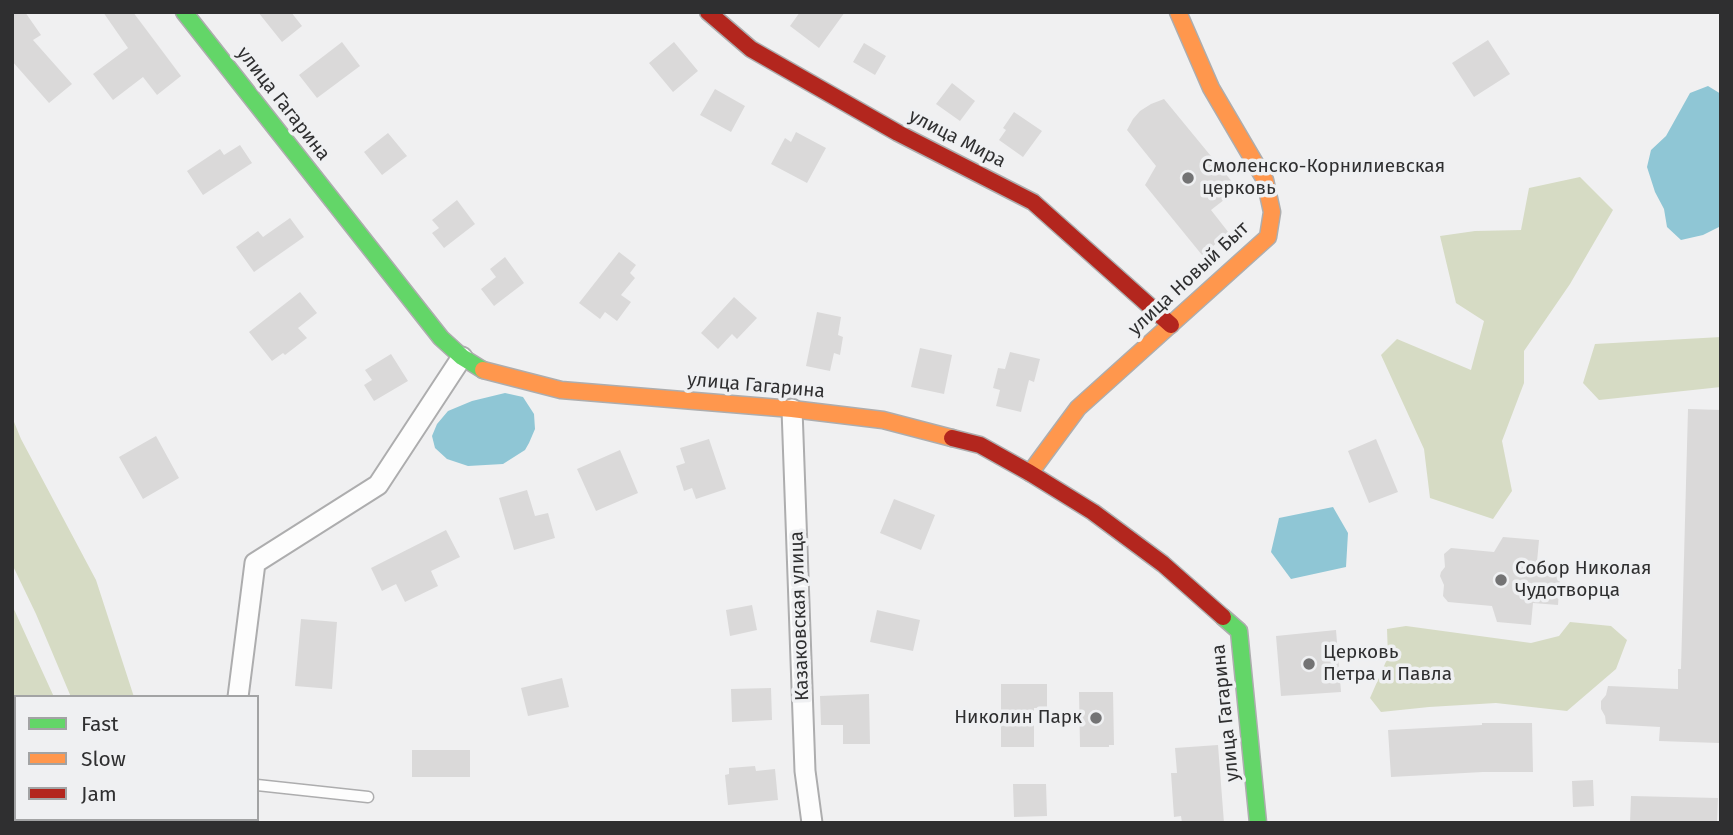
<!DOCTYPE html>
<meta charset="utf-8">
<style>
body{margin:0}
#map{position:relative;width:1733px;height:835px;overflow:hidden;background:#f0f0f1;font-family:"Fira Sans",sans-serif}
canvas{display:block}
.frame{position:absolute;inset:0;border:14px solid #2f2f30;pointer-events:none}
.legend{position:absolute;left:14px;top:695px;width:245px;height:126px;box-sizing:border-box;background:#eff0f2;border:2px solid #a2a3a4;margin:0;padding:9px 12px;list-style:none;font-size:21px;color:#2f2f30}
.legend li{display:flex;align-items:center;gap:14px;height:35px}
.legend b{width:35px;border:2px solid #a2a3a4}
</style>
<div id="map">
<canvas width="1733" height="835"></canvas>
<div class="frame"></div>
<ul class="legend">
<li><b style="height:9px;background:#63d668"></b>Fast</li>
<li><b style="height:9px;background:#ff974d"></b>Slow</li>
<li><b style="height:9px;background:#b3261e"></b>Jam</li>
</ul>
</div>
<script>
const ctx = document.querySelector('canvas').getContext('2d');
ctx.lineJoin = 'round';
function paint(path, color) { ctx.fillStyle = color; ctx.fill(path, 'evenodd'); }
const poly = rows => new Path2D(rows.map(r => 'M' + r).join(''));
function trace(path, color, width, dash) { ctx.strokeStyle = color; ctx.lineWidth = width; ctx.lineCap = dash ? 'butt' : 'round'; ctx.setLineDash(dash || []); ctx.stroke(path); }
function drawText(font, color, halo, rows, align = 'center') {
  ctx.font = font + ' "Fira Sans",sans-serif'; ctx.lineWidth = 7; ctx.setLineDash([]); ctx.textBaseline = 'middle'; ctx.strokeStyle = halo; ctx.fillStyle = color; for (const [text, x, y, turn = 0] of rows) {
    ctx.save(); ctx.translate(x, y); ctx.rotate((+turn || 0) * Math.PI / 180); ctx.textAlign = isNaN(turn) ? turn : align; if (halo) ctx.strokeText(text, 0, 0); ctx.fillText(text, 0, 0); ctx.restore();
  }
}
paint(poly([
 [1580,177,1613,210,1570,284,1524,351,1524,383,1502,441,1512,491,1493,519,1430,498,1424,449,1381,355,1397,339,1471,370,1484,321,1456,303,1440,236,1475,231,1521,230,1529,188],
 [1721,337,1721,387,1599,400,1583,383,1595,344],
 [12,417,21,439,96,580,134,697,71,697,36,614,12,564],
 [12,605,54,697,16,697,16,819,102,819,102,823,12,823],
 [1570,622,1611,626,1627,640,1616,669,1567,711,1496,703,1429,707,1381,712,1370,698,1388,657,1387,629,1406,626,1531,643,1559,636]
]), '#d6dbc4');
paint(poly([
 [1708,86,1721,94,1721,226,1703,235,1681,240,1667,227,1664,209,1655,192,1647,167,1651,150,1666,136,1690,93],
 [505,393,523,397,534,414,535,429,529,443,525,450,503,464,468,466,447,459,435,448,432,436,437,424,448,411,472,401],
 [1333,507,1348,533,1346,567,1291,579,1271,552,1279,518]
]), '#8fc6d5');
paint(poly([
 [12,12,25,12,41,35,33,40,72,84,49,103,12,61],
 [103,12,133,12,181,76,157,95,143,77,113,100,93,74,128,48],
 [258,12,291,12,302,26,282,42],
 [800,12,845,12,819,48,790,26],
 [1488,40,1510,74,1474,97,1452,63],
 [342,42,360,66,317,98,299,75],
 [674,42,698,71,673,92,649,63],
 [864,43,886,56,875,75,853,62],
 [952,83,975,101,960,121,936,104],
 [715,89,745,106,731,132,700,115],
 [1164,99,1238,189,1211,210,1229,233,1202,255,1145,185,1156,166,1127,130,1133,119,1140,111,1151,104],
 [1014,112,1042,131,1023,157,999,140,1006,130,1003,128],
 [796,132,826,148,807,183,771,164,785,138,791,142],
 [388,133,407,156,382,175,364,152],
 [240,145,252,163,203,195,187,171,220,149,224,155],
 [457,200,475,224,444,248,432,233,439,228,432,220],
 [290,218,304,237,254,272,236,247,258,231,263,237],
 [619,252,636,265,630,273,635,278,621,295,631,302,617,321,605,312,600,319,579,303],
 [505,257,524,283,494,306,481,289,496,277,490,269],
 [300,292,317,313,298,328,307,338,285,355,283,353,272,361,249,332],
 [734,297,757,318,737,339,732,334,718,349,701,333],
 [817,312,841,317,838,335,843,337,840,355,834,353,830,371,806,366],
 [920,348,952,355,944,394,911,387],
 [1010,352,1040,359,1034,382,1029,380,1021,412,996,406,1000,390,993,388,998,368,1005,369],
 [391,354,408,381,374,401,364,385,372,380,365,370],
 [1688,409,1721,410,1721,705,1719,743,1659,741,1660,727,1606,724,1605,716,1601,709,1601,701,1606,695,1608,686,1678,689,1678,669,1681,669],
 [156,436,179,478,143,499,119,457],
 [709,439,726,489,696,499,692,488,684,491,676,466,685,463,680,448],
 [1376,439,1398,492,1369,503,1348,451],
 [620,450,638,493,596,511,577,469],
 [527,490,535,516,548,513,555,538,514,550,499,498],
 [894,499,935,515,921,550,880,533],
 [446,530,460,557,431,571,438,586,405,602,396,584,382,591,371,568],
 [1503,537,1539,540,1537,562,1561,564,1558,605,1533,603,1531,625,1497,622,1492,606,1448,602,1443,596,1444,585,1440,576,1441,572,1445,567,1444,554,1451,548,1494,552],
 [752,605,757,630,730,636,726,610],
 [877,610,920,620,913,651,870,642],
 [301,619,337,622,332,689,295,686],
 [1336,630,1341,692,1281,696,1276,636],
 [562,678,569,707,528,716,521,688],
 [1001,684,1047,684,1047,708,1034,708,1034,747,1001,747],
 [771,688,772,720,732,722,731,689],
 [1079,692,1113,692,1114,745,1109,745,1109,747,1080,747],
 [869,694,870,744,843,744,843,725,821,725,820,696],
 [1482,723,1532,723,1533,772,1483,772,1391,777,1388,730,1482,725],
 [1218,745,1224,823,1182,823,1181,816,1174,817,1171,773,1177,773,1175,748],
 [412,750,470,750,470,777,412,777],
 [755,766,756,771,775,769,778,800,728,805,725,775,729,774,729,768],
 [1593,780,1594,806,1573,807,1572,781],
 [1013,784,1046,784,1047,816,1014,817],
 [1631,796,1718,798,1717,823,1630,823]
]), '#dad9d9');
const lane = poly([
 [257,785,368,797]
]);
const street = poly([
 [792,409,805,771,812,823],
 [238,697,255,563,378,485,462,357],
 [222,823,223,819]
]);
const fast = poly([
 [184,12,441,338,462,357,483,370],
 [1223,617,1239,631,1258,823]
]);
const slow = poly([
 [483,370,561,390,792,409,883,420,952,438],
 [1030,473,1078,408,1268,237,1272,212,1265,180,1211,88,1178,12]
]);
const jam = poly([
 [708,12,751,49,898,133,1033,202,1171,325],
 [952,438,980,445,1030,473,1093,512,1163,564,1223,617]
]);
trace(lane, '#adadae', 13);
trace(street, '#adadae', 23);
trace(fast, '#adadae', 19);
trace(slow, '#adadae', 19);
trace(jam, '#adadae', 19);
trace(lane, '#fdfdfd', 10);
trace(street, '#fdfdfd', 19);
trace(fast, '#63d668', 16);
trace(slow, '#ff974d', 16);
trace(jam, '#b3261e', 16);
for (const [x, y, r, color] of [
 [1188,178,7,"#737374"],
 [1501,580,7,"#737374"],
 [1309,664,7,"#737374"],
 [1096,718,7,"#737374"]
]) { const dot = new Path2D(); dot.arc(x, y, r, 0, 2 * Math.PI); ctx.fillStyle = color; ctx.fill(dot); trace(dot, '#eff0f2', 2.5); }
drawText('19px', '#2f2f30', '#eff0f2', [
 ["улица Гагарина",283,104,52],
 ["улица Мира",957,139,27],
 ["улица Новый Быт",1189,279,-43],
 ["улица Гагарина",756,386,5],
 ["Казаковская улица",800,616,-92],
 ["улица Гагарина",1226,713,-96]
]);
drawText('19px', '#2f2f30', '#eff0f2', [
 ["Смоленско-Корнилиевская",1202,167],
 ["церковь",1202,189],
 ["Собор Николая",1515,569],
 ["Чудотворца",1515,591],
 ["Церковь",1323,653],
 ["Петра и Павла",1323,675],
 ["Николин Парк",1082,718,"right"]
], 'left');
</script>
